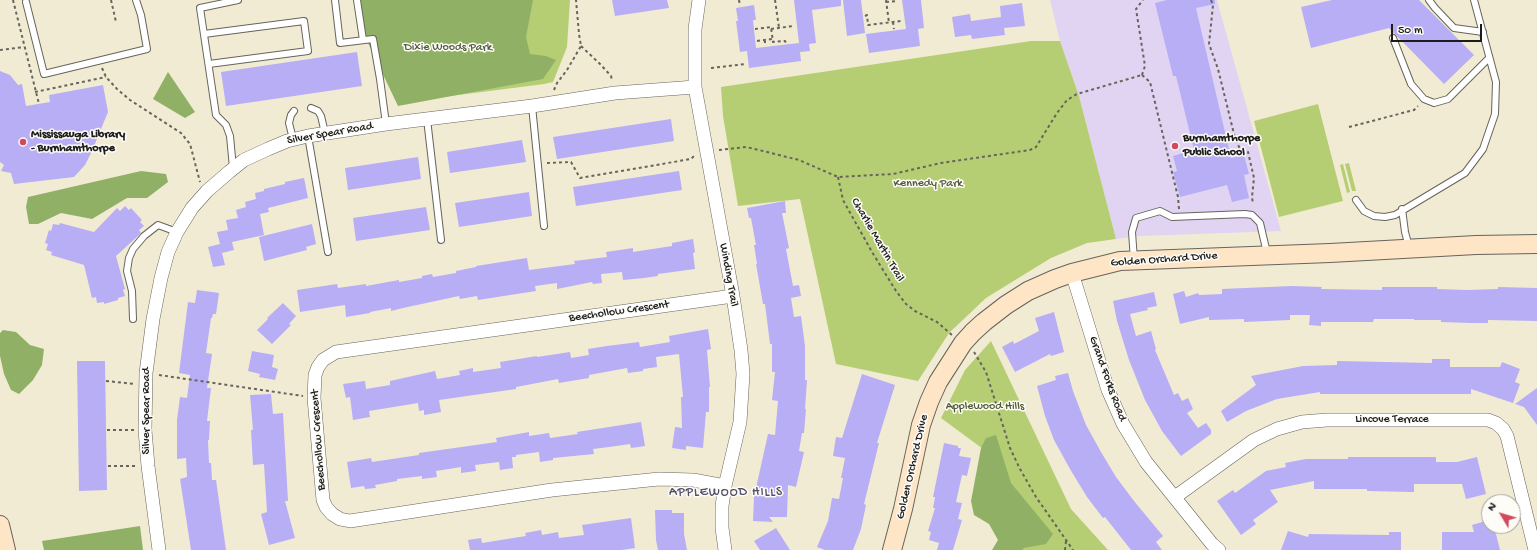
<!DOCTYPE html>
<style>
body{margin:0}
#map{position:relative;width:1537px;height:550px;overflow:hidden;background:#f2ebd4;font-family:"Gochi Hand",sans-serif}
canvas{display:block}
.north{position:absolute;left:1481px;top:494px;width:40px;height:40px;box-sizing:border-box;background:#fdfcf7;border:1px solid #a3a29f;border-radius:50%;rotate:308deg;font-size:11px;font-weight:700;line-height:16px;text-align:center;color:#1c1c1c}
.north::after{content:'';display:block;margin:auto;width:14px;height:18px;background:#d1495b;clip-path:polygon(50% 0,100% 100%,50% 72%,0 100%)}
.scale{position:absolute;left:1391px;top:24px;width:91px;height:18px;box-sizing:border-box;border:2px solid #1c1c1c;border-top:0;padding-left:5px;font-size:12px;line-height:14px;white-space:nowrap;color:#1c1c1c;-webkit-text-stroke:3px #fdfcf7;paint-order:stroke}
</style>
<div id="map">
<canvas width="1537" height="550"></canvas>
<div class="north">N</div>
<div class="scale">50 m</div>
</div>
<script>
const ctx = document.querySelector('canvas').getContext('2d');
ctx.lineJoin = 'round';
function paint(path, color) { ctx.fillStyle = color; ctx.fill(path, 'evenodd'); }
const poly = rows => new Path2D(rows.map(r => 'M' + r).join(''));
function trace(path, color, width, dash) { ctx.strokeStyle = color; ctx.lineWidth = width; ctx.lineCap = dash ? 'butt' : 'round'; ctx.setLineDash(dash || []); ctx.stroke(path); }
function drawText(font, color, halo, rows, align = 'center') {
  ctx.font = font + ' "Gochi Hand",sans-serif'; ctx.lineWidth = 3; ctx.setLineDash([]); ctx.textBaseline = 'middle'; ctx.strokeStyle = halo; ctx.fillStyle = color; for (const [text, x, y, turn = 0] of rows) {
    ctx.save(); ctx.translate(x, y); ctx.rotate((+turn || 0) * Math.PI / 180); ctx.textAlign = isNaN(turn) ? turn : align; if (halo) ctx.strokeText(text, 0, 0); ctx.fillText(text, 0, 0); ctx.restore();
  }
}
paint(poly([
 [1050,0,1217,0,1281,231,1141,236,1116,239,1079,96,1060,41]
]), '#e1d4f3');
paint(poly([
 [389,0,570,0,567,47,553,82,544,84,404,102],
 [1031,41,1060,41,1079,96,1116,239,1087,243,1051,258,986,298,949,333,918,381,836,364,800,199,738,206,723,116,721,87],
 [1318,104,1343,201,1279,217,1254,121],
 [1349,163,1356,191,1352,191,1345,164],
 [1343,164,1350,192,1347,193,1340,165],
 [991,341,1071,509,1108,550,1008,550,1002,463,941,418,965,370]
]), '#b6ce73');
paint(poly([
 [357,0,533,0,526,37,530,54,546,56,556,60,543,79,398,106,359,24],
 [168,72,195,112,185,118,153,99],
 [141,171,166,174,168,182,147,198,127,198,92,219,61,213,38,224,29,224,26,207,28,197],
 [3,330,16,332,30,345,44,349,42,365,33,380,19,394,11,390,4,374,0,356,0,333],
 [996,435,1011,483,1053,534,1046,544,1024,548,1022,550,992,550,998,540,989,524,974,515,971,501,981,448,986,438],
 [140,526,143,550,44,550,42,541]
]), '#90b165');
paint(poly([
 [612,0,667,0,669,8,615,16],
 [794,0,841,0,841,6,812,10,816,43,809,44,810,51,800,52,801,61,749,68,747,51,740,52,736,21,738,21,736,8,754,5,756,20,753,20,756,48,799,43],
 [843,0,861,0,865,33,847,36],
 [902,0,921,0,924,28,918,29,920,46,869,53,866,34,906,29],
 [1167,0,1215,0,1215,4,1196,8,1231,158,1244,155,1249,174,1244,175,1249,198,1232,202,1227,185,1180,197,1173,172,1177,171,1173,156,1194,150,1176,76,1173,76,1155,3],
 [1332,0,1419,0,1474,55,1444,84,1389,28,1311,48,1301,7],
 [1022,3,1025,26,1004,28,1005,35,972,39,971,35,955,37,952,17,970,14,971,21,1001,17,1000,6],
 [357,52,362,86,226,106,221,72],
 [0,71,10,75,18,85,22,84,26,106,50,102,49,95,103,85,108,112,92,151,85,165,74,177,14,184,11,173,1,171,4,165,0,162],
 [671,119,674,141,557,159,553,137],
 [522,140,526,162,450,173,447,152],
 [418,157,421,179,348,190,345,168],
 [679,171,682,190,576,206,573,187],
 [304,178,308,198,268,208,269,212,260,214,264,235,232,242,234,250,222,253,225,265,213,267,208,247,220,244,217,232,228,230,226,220,238,218,236,210,246,207,245,202,256,199,255,193,264,191,264,189,285,184,285,182],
 [529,192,532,216,459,227,455,203],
 [785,201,786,213,782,213,789,248,786,249,793,286,799,285,801,296,791,298,794,317,801,316,805,346,805,380,807,380,805,409,806,409,804,433,802,433,799,451,804,452,796,487,788,485,787,517,769,517,773,522,753,521,754,497,768,434,775,435,778,401,772,400,775,372,772,372,772,344,770,344,765,304,763,304,756,264,757,264,754,245,756,245,751,218,749,218,747,208],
 [125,206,129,210,131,208,142,220,140,222,144,226,139,230,141,233,139,235,116,256,125,289,123,290,125,296,118,298,118,300,104,304,104,302,97,303,96,297,92,298,84,265,51,255,52,252,46,250,48,244,45,243,49,230,51,231,53,224,59,225,60,223,94,232,117,208,120,211],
 [426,207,430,230,356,241,353,218],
 [312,224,316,244,306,247,307,250,264,261,259,237],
 [693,239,695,252,693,253,695,269,658,274,658,276,644,278,623,280,622,272,601,274,602,283,593,284,592,282,557,289,557,283,535,286,536,291,478,300,477,296,460,299,459,296,403,308,391,311,391,308,370,312,370,313,346,317,345,305,300,312,297,290,337,284,338,288,366,284,366,286,399,280,399,282,422,278,422,276,432,274,433,277,456,273,456,271,476,267,476,266,527,258,529,270,575,264,574,261,607,257,606,252,633,248,633,252,672,246,672,243],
 [1292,286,1322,287,1321,289,1382,290,1382,287,1437,287,1437,289,1467,290,1498,289,1498,287,1537,288,1537,321,1488,320,1488,323,1471,323,1441,322,1441,320,1414,320,1414,319,1374,319,1373,322,1321,322,1321,326,1309,325,1310,315,1290,315,1290,320,1244,322,1244,319,1209,320,1209,317,1180,324,1173,294,1184,291,1186,297,1198,293,1199,295,1222,294,1222,289],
 [197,290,219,293,216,314,213,314,212,318,211,318,206,353,212,354,207,388,211,388,207,421,210,421,209,440,208,440,209,463,211,463,212,480,216,480,226,550,191,550,180,479,187,477,186,458,177,459,177,420,180,397,187,398,190,375,179,373,188,302,195,303],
 [1154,292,1157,306,1147,308,1148,310,1130,314,1136,336,1151,331,1156,349,1155,350,1174,395,1178,393,1182,401,1188,398,1193,409,1187,413,1198,428,1206,423,1211,430,1211,434,1181,456,1162,431,1145,400,1129,360,1117,321,1113,301],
 [283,303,296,316,289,324,291,325,272,344,257,330,268,319,267,318],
 [1054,312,1064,352,1051,356,1050,354,1015,372,1002,347,1013,341,1014,344,1039,331,1035,318],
 [708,329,711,349,707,350,710,387,709,387,709,412,706,412,703,448,686,446,686,450,672,448,675,427,682,428,681,397,683,397,679,354,656,357,657,367,643,369,643,371,628,373,627,368,589,375,589,378,559,383,558,379,516,387,516,389,439,400,441,412,424,415,424,410,419,411,418,403,369,411,370,417,353,420,350,397,346,398,343,384,365,381,366,389,390,385,390,381,435,371,437,379,460,375,459,371,473,368,473,372,501,368,500,362,537,356,537,357,570,352,571,358,589,355,588,349,607,346,639,342,640,347,670,342,669,336],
 [252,351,274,355,272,367,278,369,275,380,259,377,260,374,248,371],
 [1432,359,1450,359,1450,367,1500,367,1502,362,1520,369,1515,382,1520,384,1513,403,1471,389,1471,394,1320,394,1320,392,1277,399,1246,411,1227,422,1221,411,1256,385,1251,376,1303,366,1337,365,1337,361,1432,363],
 [77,361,105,361,107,490,79,491],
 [1068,373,1073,391,1086,425,1101,452,1116,477,1134,501,1163,536,1156,542,1162,550,1131,550,1105,517,1103,518,1087,497,1070,469,1054,440,1045,416,1037,386,1056,380,1055,376],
 [862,374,895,385,877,443,879,443,864,504,866,505,861,529,853,550,825,550,817,547,828,521,832,498,839,499,843,478,841,478,845,458,833,456,836,437,842,438],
 [1537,388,1537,425,1524,407,1515,404],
 [271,394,273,414,283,413,288,501,285,501,295,538,269,545,261,514,267,512,264,464,253,465,251,430,253,430,250,395],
 [641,422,645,446,631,448,630,444,609,447,593,449,594,454,553,458,553,460,540,462,539,452,516,455,516,457,512,457,513,468,500,470,499,462,475,465,476,471,461,473,461,467,436,471,437,477,422,479,422,476,397,479,397,481,375,485,376,488,365,489,364,486,351,488,347,462,371,458,372,462,419,455,419,453,497,442,496,438,529,432,529,436,549,433,550,438,578,434,577,432],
 [944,443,958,446,958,448,961,448,959,456,971,458,967,476,962,475,956,502,962,503,958,519,962,520,953,550,937,550,939,543,929,540,931,532,928,531,935,508,933,508,935,497,933,497],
 [1348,457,1436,457,1436,462,1457,462,1477,457,1486,494,1466,499,1462,484,1414,484,1414,492,1367,491,1367,489,1314,489,1314,481,1270,490,1278,502,1253,520,1256,524,1241,535,1217,501,1233,490,1235,493,1266,471,1286,467,1285,463,1306,459,1348,459],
 [655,510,672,510,672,513,684,513,684,534,687,550,658,550,656,540],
 [631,518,635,548,622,550,470,550,468,540,481,538,482,543,526,536,525,533,541,530,542,535,558,532,559,538,584,535,582,525],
 [1489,520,1489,526,1494,526,1500,550,1442,550,1442,532,1474,532,1472,525],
 [776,528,790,550,760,550,754,541],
 [1288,531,1308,537,1309,534,1389,535,1389,532,1401,532,1401,550,1281,550]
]), '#b7aef5');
const lane = poly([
 [335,0,340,43,373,39,380,79,386,124],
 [357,0,363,40],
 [1429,0,1435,8,1454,28,1483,32],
 [26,2,44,74,147,49,141,15,136,0],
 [204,34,304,21,308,51,209,64],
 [1393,38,1411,84,1424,99,1434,103,1448,99,1489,58],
 [532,106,544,226],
 [311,108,318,111,321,116,325,133],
 [427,119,441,240],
 [308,136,328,252],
 [293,139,289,123,291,115,294,111],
 [233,168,230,136,226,125,216,115,200,8,238,0],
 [1356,200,1364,211,1374,216,1385,217,1395,215,1465,173,1483,149,1495,114,1496,82,1474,0],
 [1402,209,1405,232,1409,247],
 [1134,260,1132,232,1136,218,1160,211,1172,217,1245,214,1252,215,1260,223,1267,253],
 [133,319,132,291,127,271,129,258,133,249,144,236,158,225,177,232]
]);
const street = poly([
 [699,0,695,29,695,87,733,296,741,350,743,374,740,422,725,486,722,506,722,528,725,550],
 [1072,273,1108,390,1123,424,1146,462,1212,544,1219,550],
 [725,486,693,480,659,479,552,490,350,521,340,519,332,514,326,507,323,500,314,398,315,375,318,367,323,360,336,352,733,296],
 [1175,497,1254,440,1277,429,1302,422,1327,420,1488,420,1496,423,1503,429,1507,436,1535,550],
 [159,550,148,466,145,430,146,373,153,319,161,278,168,252,177,232,192,208,207,191,229,172,244,160,268,149,287,141,308,136,386,124,532,106,615,93,695,87]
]);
const secondary = poly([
 [0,525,6,550],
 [892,550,903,509,921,425,929,402,938,382,963,343,973,332,984,322,1006,305,1028,291,1055,279,1072,273,1120,261,1330,253,1476,245,1537,244]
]);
trace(lane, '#67645c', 8);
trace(street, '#67645c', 14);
trace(secondary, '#67645c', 20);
trace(poly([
 [13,0,39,104],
 [111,0,116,22],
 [739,0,740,6],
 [775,0,779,28],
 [886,0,889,23],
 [1211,0,1213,5,1209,44,1218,69,1235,138,1240,149,1248,152,1254,178,1252,197,1253,204],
 [886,2,897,1],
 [865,16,867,15,868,25,901,21],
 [893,22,894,29],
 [755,29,771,27,773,42,785,41,786,43],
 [771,29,793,26],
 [765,40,765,46],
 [757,41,772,39],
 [581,46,601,65,611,76,612,80],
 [0,50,24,47],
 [102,68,106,77,117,89,130,100,181,133,190,144,200,182],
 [711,68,746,64],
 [1142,75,1150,82,1178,197,1179,209],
 [1142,75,1145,66,1136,9,1143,0],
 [554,90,557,83,567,70,581,46,579,34,576,0],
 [35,92,106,77],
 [1349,127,1414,110,1418,106],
 [719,150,746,147,763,151,799,160,838,177,893,174,941,163,1030,150,1036,147,1057,113,1067,100,1077,94,1142,75],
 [547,163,571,162,580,178,691,159,695,155],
 [838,177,843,200,872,252,896,291,906,304,915,311,937,322,952,335],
 [974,352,986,372,1010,448,1020,469,1036,497,1073,550],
 [159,375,303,396],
 [106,381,135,384],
 [107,430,134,430],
 [108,466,135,466],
 [1065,550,1066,541]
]), '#67645c', 2, [3, 3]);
trace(lane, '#fff', 6);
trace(street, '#fff', 13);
trace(secondary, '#fee5c5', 18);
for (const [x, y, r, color] of [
 [23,142,4,"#d1495b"],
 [1175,146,4,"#d1495b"]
]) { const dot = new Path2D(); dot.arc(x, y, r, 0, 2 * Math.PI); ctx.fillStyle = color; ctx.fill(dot); trace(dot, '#fdfcf7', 1.5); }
drawText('12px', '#525a3a', '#fdfcf7', [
 ["Dixie Woods Park",448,48],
 ["Kennedy Park",928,184],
 ["Applewood Hills",985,407]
]);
drawText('12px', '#1c1c1c', '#fdfcf7', [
 ["Silver Spear Road",330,134,-10],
 ["Charlie Martin Trail",877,240,60],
 ["Golden Orchard Drive",1164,260,-4],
 ["Winding Trail",728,275,80],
 ["Beechollow Crescent",619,312,-8],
 ["Grand Forks Road",1107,379,70],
 ["Silver Spear Road",147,411,-90],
 ["Lincove Terrace",1392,420],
 ["Beechollow Crescent",319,440,-94],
 ["Golden Orchard Drive",913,467,-77]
]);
drawText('bold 12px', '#1c1c1c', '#fdfcf7', [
 ["Mississauga Library",31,135],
 ["- Burnhamthorpe",31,149],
 ["Burnhamthorpe",1183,139],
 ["Public School",1183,153]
], 'left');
ctx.letterSpacing = '1px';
drawText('13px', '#524f68', '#fdfcf7', [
 ["APPLEWOOD HILLS",726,493]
]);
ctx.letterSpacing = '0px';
</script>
